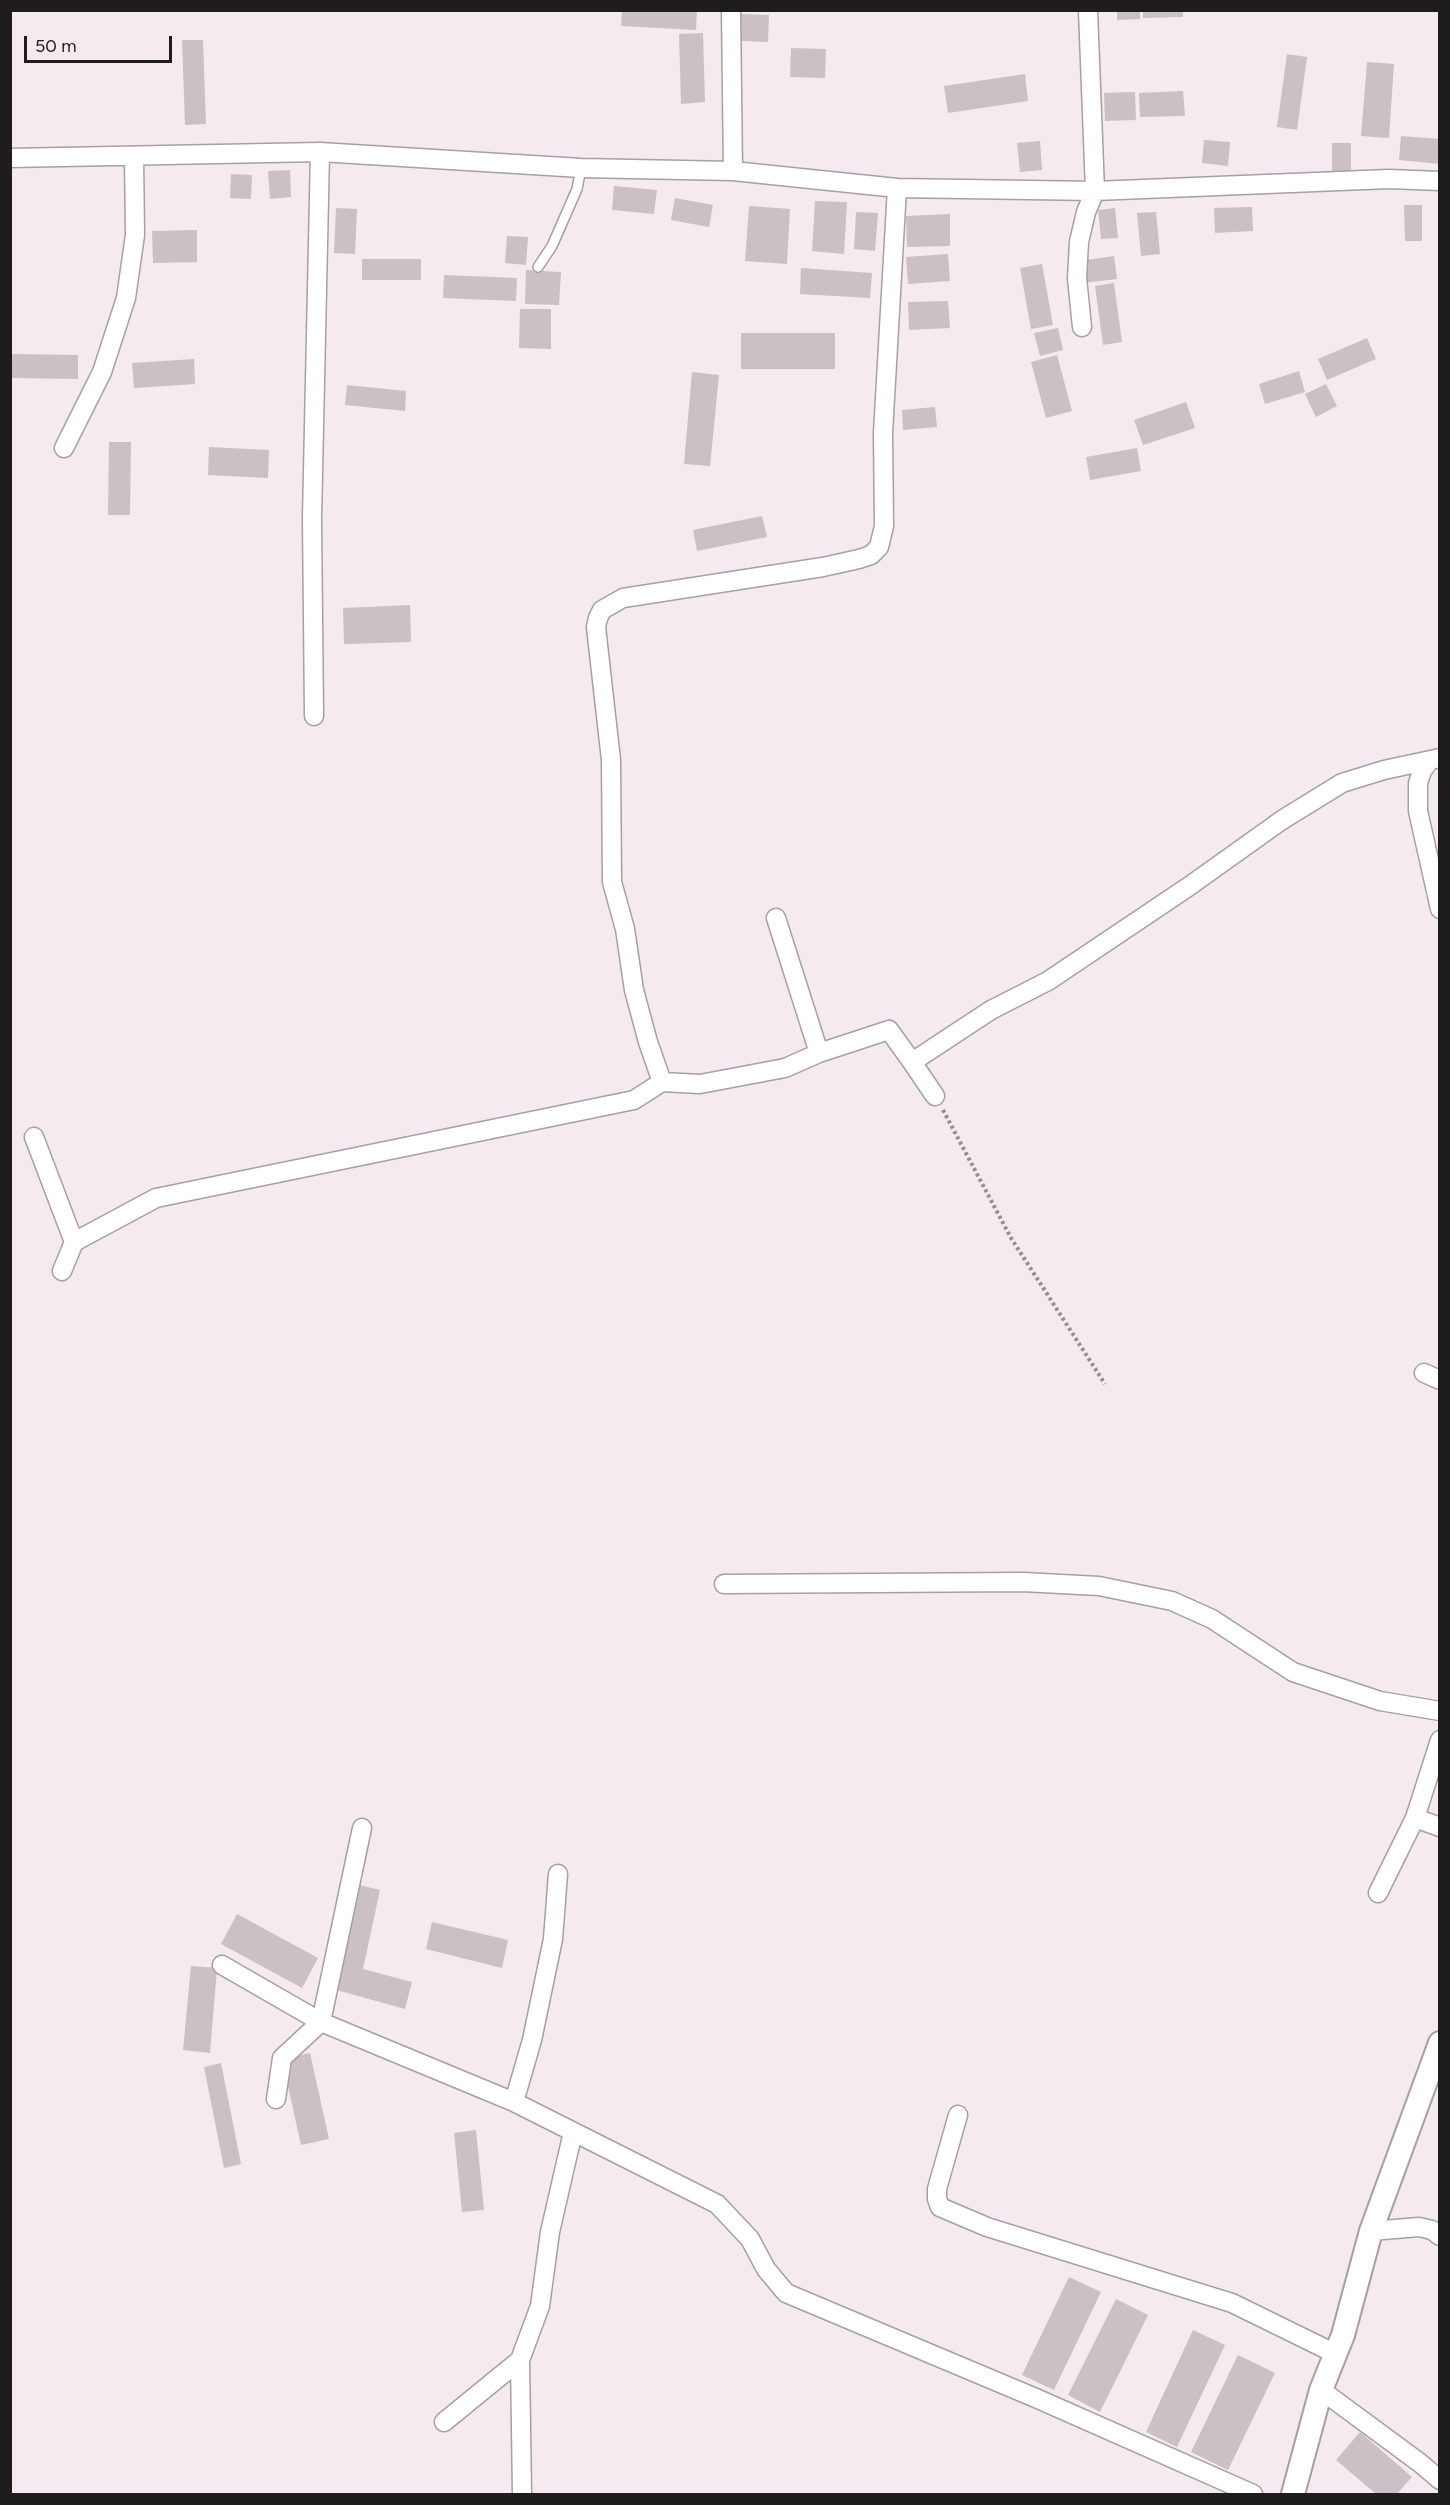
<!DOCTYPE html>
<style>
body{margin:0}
#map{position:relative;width:1450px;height:2505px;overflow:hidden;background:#f4eaef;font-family:Figtree,sans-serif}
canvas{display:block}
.frame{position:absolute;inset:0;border:12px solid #1f1c1d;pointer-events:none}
.scale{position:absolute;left:24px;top:36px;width:148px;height:27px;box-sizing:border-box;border:3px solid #1f1c1d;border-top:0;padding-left:8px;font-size:18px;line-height:21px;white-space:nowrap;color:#1f1c1d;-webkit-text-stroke:4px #f4eaef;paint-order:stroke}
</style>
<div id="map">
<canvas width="1450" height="2505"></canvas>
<div class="frame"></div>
<div class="scale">50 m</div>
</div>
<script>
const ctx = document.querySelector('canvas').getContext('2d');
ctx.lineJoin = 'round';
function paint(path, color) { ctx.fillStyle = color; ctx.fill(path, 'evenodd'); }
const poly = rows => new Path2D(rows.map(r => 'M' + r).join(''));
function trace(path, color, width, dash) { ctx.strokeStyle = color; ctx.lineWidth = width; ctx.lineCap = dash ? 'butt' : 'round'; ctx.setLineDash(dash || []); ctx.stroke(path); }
paint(poly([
 [622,10,697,10,696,30,621,26],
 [1117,10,1140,10,1140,19,1117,20],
 [1143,10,1183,10,1183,17,1143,18],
 [741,14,769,15,768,42,740,41],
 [703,33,705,102,681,104,679,34],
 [182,40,203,40,206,124,185,125],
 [791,48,826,49,825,78,790,77],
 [1287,54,1307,57,1297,130,1277,127],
 [1367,62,1394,64,1389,138,1361,136],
 [1025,74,1028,101,948,113,944,86],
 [1183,91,1185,116,1140,117,1139,93],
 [1135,92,1136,120,1105,121,1104,93],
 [1401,136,1440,139,1440,164,1399,160],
 [1204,140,1230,142,1228,166,1202,163],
 [1040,141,1042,170,1020,172,1017,143],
 [1332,143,1351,143,1351,173,1332,173],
 [290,170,291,197,270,199,268,171],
 [231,174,252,175,251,199,230,198],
 [614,186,657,190,654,214,612,210],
 [675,198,713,205,709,227,671,220],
 [815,201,847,202,844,254,812,251],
 [1404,205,1422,205,1422,241,1405,241],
 [749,206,790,209,787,264,745,261],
 [1252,207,1253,231,1215,233,1214,208],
 [336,208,357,209,355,254,334,253],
 [1115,208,1118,238,1101,239,1098,210],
 [856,212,878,213,875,251,854,249],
 [1156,212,1160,254,1141,256,1137,213],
 [950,214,950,246,907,247,906,216],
 [197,230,197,262,153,263,152,231],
 [507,236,528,237,526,265,505,263],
 [948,254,950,281,908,284,906,257],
 [1114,256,1117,279,1083,283,1080,261],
 [362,259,421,259,421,280,362,280],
 [1042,264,1053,325,1031,329,1020,268],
 [801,268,872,273,870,298,800,294],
 [526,270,561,272,559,305,525,304],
 [444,275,517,278,516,301,443,298],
 [1114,283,1122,342,1103,345,1095,286],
 [948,301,950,328,909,330,908,302],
 [520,309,551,309,551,349,519,348],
 [1058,328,1063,350,1040,356,1034,333],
 [741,333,835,333,835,369,741,369],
 [1367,338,1376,359,1327,380,1318,359],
 [10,354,78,355,78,379,10,378],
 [1057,355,1072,411,1046,418,1031,362],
 [194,359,195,384,134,388,132,363],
 [1299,371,1305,392,1265,404,1259,384],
 [692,372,719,375,710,466,684,464],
 [1326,384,1337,406,1316,417,1305,394],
 [347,385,406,391,405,411,345,405],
 [1186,402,1195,428,1143,445,1134,420],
 [935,407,937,427,903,430,902,410],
 [109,442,131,442,130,515,108,515],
 [209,447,269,450,268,478,208,475],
 [1137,448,1141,471,1090,480,1086,457],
 [762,516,767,537,697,551,693,530],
 [410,605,411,642,344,644,343,608],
 [355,1884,380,1890,363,1969,412,1982,405,2009,333,1989],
 [237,1914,318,1958,302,1988,221,1944],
 [432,1922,508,1940,502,1968,426,1949],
 [191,1966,217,1968,210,2053,183,2050],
 [310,2053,329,2139,301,2145,282,2059],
 [221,2063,241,2164,224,2168,204,2067],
 [476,2130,484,2210,462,2212,454,2133],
 [1069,2277,1101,2292,1054,2390,1022,2375],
 [1116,2299,1148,2315,1100,2412,1068,2395],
 [1193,2330,1225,2345,1177,2447,1146,2432],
 [1238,2355,1275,2373,1228,2470,1191,2452],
 [1360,2432,1412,2477,1397,2494,1376,2494,1336,2460]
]), '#cac0c5');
const service = poly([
 [538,267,552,246,577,189,581,168]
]);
const minor = poly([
 [731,10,733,171],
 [10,158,320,152,581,168,733,171,897,188,1095,191,1389,179,1440,181],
 [1082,327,1077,278,1079,242,1086,212,1095,191,1088,10],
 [64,448,102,372,126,298,135,235,134,156],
 [314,716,312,518,320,152],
 [1429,761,1422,771,1418,783,1418,811,1440,909],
 [776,918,819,1053],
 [912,1062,935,1096],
 [662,1082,648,1042,634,990,625,929,612,882,611,760,596,627,598,618,602,610,623,598,823,567,859,559,871,555,879,547,884,526,883,433,897,188],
 [34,1137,74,1242],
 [62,1271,74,1242,156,1198,634,1100,662,1082,700,1084,785,1068,819,1053,889,1030,912,1062,991,1010,1048,981,1188,887,1282,820,1342,783,1384,770,1440,758],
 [1424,1373,1440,1380],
 [724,1584,1023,1582,1099,1586,1172,1601,1212,1619,1293,1672,1380,1701,1440,1711],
 [1415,1818,1440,1740],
 [1378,1893,1415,1818,1440,1827],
 [222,1965,321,2022,362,1828],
 [276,2099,282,2058,321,2022,514,2102,717,2204,750,2239,766,2269,786,2293,1038,2399,1253,2494],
 [514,2102,532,2040,553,1939,558,1874],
 [958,2115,937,2189,937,2199,940,2207,987,2227,1232,2303,1336,2354],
 [1371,2231,1419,2227,1432,2230,1440,2236],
 [520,2360,522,2494],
 [1321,2390,1420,2463,1440,2480],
 [444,2422,520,2360,540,2306,550,2232,573,2132]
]);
const tertiary = poly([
 [1293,2494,1321,2390,1343,2335,1371,2231,1440,2043]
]);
trace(service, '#a89fa3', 12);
trace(minor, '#a89fa3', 21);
trace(tertiary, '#a89fa3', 26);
trace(poly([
 [943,1110,1011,1238,1105,1384]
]), '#948d90', 4, [3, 3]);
trace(service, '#fff', 9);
trace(minor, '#fff', 18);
trace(tertiary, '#fff', 22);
</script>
